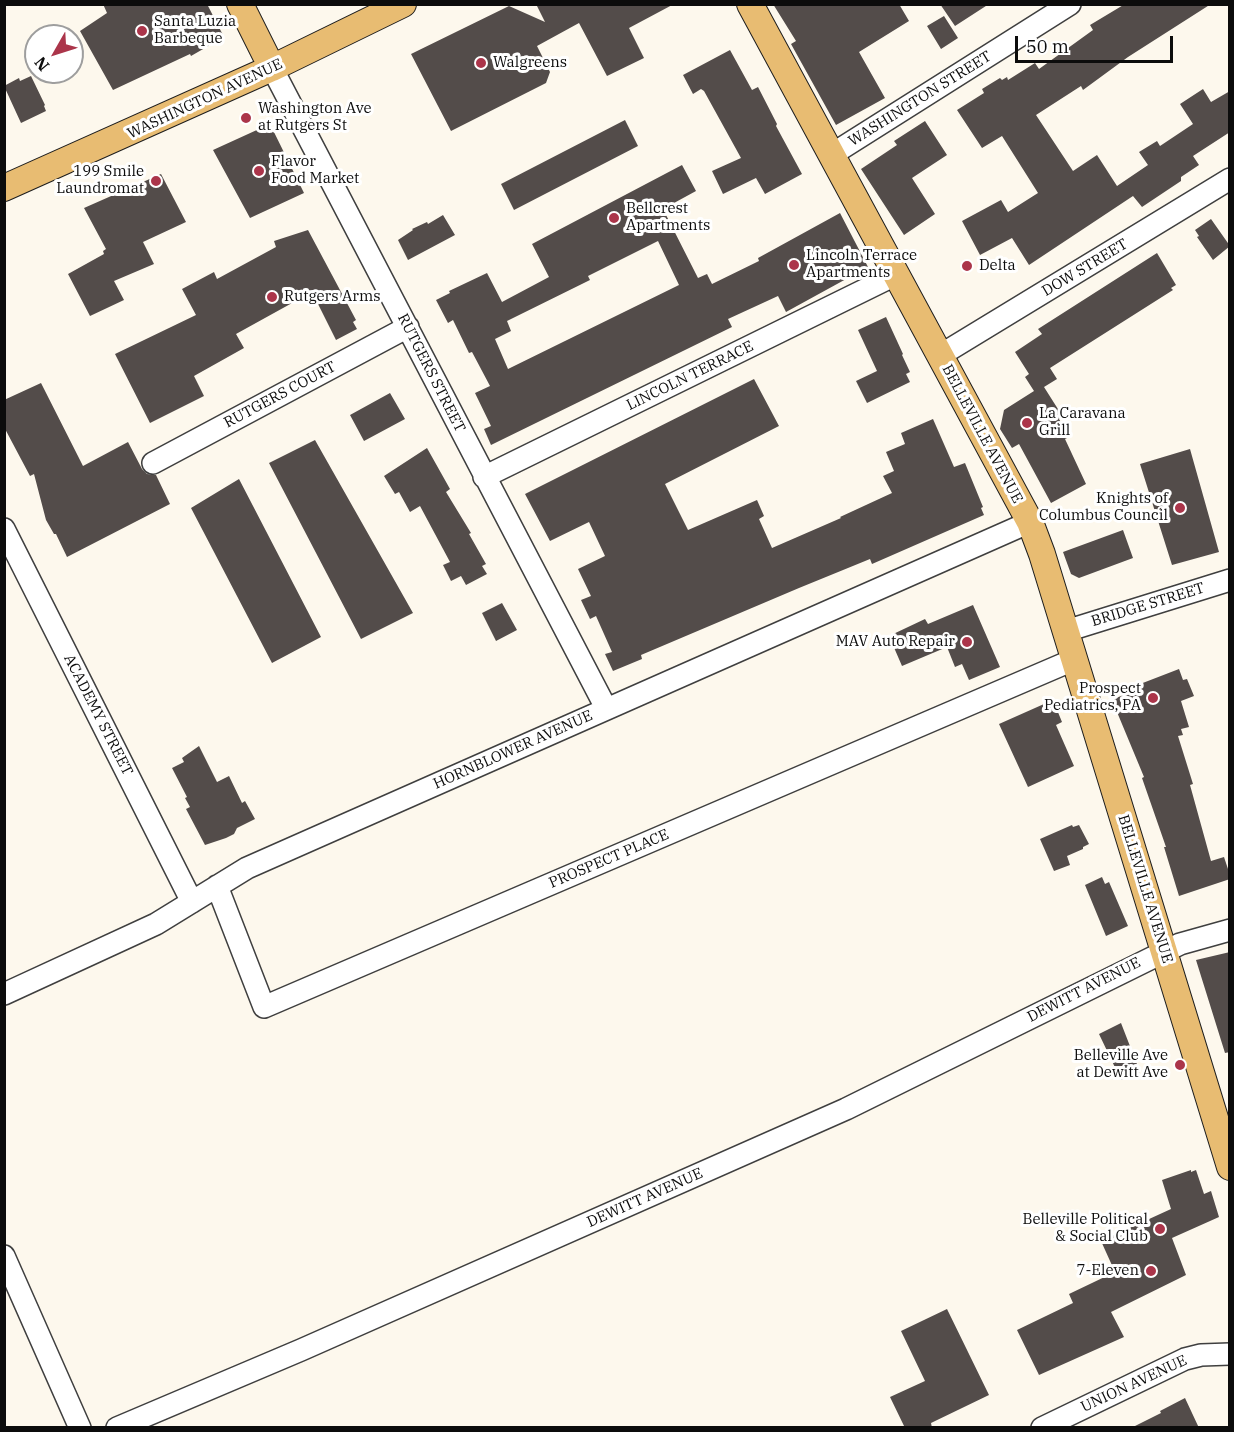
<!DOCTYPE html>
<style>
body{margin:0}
#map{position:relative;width:1234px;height:1432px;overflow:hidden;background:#fdf8ed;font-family:"IBM Plex Serif",serif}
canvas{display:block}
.frame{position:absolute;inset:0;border:6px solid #0c0c0c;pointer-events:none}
.north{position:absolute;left:24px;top:24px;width:60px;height:60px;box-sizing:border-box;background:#fff;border:2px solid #9e9e9e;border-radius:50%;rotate:231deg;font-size:16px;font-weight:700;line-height:24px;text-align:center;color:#0c0c0c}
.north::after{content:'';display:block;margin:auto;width:21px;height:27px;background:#ab354a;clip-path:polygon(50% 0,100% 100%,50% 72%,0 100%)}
.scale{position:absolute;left:1015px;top:36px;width:158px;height:27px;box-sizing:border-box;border:3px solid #0c0c0c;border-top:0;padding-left:8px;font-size:18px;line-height:21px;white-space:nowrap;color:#0c0c0c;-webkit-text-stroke:4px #fff;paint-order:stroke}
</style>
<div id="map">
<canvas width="1234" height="1432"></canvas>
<div class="frame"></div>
<div class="north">N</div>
<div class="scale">50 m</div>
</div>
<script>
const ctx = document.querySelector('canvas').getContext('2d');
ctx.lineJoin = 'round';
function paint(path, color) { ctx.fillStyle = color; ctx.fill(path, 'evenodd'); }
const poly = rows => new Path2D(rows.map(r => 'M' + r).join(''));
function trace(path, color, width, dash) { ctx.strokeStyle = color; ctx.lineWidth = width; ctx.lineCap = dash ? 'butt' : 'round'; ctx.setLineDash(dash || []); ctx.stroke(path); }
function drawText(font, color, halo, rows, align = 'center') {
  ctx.font = font + ' "IBM Plex Serif",serif'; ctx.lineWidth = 6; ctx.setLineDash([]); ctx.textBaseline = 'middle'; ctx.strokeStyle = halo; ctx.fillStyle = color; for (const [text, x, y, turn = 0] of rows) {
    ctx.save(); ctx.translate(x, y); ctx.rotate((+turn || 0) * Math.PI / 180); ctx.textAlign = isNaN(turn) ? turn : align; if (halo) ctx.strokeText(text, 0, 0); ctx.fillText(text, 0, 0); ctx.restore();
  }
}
paint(poly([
 [103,4,207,4,224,37,191,56,190,54,113,90,80,31,107,13],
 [536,4,674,4,629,28,644,58,607,76,579,23,537,46,550,72,546,83,451,131,411,54,509,6,545,22],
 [773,4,899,4,909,21,859,52,885,98,836,125,791,44,796,41],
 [940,4,989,4,955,26],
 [1125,4,1211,4,1128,57,1083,90,1081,86,1036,115,1073,171,1097,155,1117,186,1148,165,1139,152,1157,141,1160,146,1193,124,1180,104,1203,89,1211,102,1230,91,1230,132,1193,156,1199,165,1181,177,1181,181,1142,207,1133,196,1029,265,1012,238,980,255,962,221,1001,200,1008,212,1038,193,1002,136,982,148,957,110,984,93,982,89,1000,78,1002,80,1007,77,1008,80,1035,63,1039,69,1093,30,1090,25],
 [944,16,958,38,941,49,927,26],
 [730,50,752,90,758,87,777,124,776,126,802,174,765,194,756,178,723,194,712,171,741,158,704,91,701,89,693,94,683,75],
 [31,76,45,105,44,106,46,111,21,123,4,86,19,78,20,81],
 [625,120,638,146,514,210,501,184],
 [925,121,947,155,912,178,935,214,904,235,861,169,897,145,894,141],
 [270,124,304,193,250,218,213,150],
 [682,165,696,191,663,209,698,278,707,274,712,284,759,261,758,258,840,213,868,267,786,312,778,296,728,319,732,327,491,445,484,429,491,426,475,393,490,386,472,352,469,353,453,320,448,323,436,300,450,293,449,291,487,273,502,302,549,277,532,244],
 [658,241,679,285,508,369,495,339,511,331,507,321,590,280,588,276],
 [161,174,186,222,143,242,154,264,114,281,124,300,90,316,68,274,104,254,103,251,106,249,84,208],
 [443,215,455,235,408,260,398,240,413,230,412,229,427,222,428,224],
 [1211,219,1230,246,1213,260,1197,237,1199,236,1195,230],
 [308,230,356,320,353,322,357,329,336,340,312,292,236,334,244,348,194,376,204,396,150,423,115,354,196,315,182,289,214,272,217,279,276,247,274,241],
 [1157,253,1176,285,1171,288,1173,290,1050,368,1057,379,1044,387,1063,417,1059,419,1069,437,1065,439,1086,484,1051,503,1019,444,1012,448,1000,429,1004,410,1034,391,1025,377,1029,374,1015,352,1042,334,1038,329],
 [886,317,903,354,902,355,910,372,906,374,910,382,867,403,856,381,877,371,858,330],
 [754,379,779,426,665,484,688,530,757,500,764,516,759,519,772,548,841,518,840,517,892,493,883,476,894,471,886,452,905,444,901,433,933,419,954,467,965,463,983,507,981,508,984,515,872,564,870,559,799,588,641,655,642,659,613,671,605,654,612,652,596,616,590,619,581,600,591,596,578,569,605,556,589,522,550,541,525,494],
 [41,383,83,466,128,442,142,469,147,474,156,475,170,504,67,557,56,534,54,534,46,520,34,474,30,476,4,427,4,400],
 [390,393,405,419,364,441,350,415],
 [315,440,413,613,361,639,269,463],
 [427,448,450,489,446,492,471,533,469,534,486,564,482,566,487,574,466,585,461,576,451,581,443,565,450,562,420,506,410,512,399,492,395,494,384,476],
 [1190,449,1219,552,1172,565,1140,464],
 [239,479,321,637,272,663,191,508],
 [1123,530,1133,558,1079,578,1071,574,1063,552],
 [502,603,517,630,496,641,482,613],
 [973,605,1000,667,969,680,962,664,955,667,947,647,902,666,889,636,925,619,928,624],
 [1179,669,1183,680,1187,679,1194,696,1181,701,1189,727,1181,729,1183,735,1178,736,1193,784,1190,785,1211,861,1224,857,1230,875,1230,879,1179,896,1164,847,1166,847,1142,778,1144,777,1112,700,1123,695,1122,691],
 [1053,700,1062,722,1056,725,1074,766,1028,787,999,724],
 [199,746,217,782,229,776,242,803,245,801,255,819,237,828,234,834,226,838,205,845,186,809,190,807,185,798,187,797,172,768,184,762,182,758],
 [1072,825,1073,827,1079,825,1089,844,1083,847,1083,849,1067,856,1070,865,1054,871,1040,839],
 [1102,877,1105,884,1109,882,1128,926,1106,936,1085,885],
 [1230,952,1230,1052,1225,1053,1196,960],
 [1121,1023,1140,1072,1121,1080,1099,1034],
 [1191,1170,1191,1172,1196,1170,1204,1194,1211,1191,1219,1217,1172,1238,1186,1275,1111,1312,1124,1337,1039,1375,1017,1330,1073,1303,1069,1294,1115,1272,1101,1241,1171,1209,1162,1180],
 [947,1309,989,1395,931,1423,932,1428,905,1428,890,1397,925,1381,901,1331],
 [1185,1398,1199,1428,1131,1428,1161,1413,1160,1411]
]), '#534c4a');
const minor = poly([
 [272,68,606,708],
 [831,155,1070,4],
 [939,356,1230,179],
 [153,463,408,327],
 [484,477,895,275],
 [4,529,192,902],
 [1066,631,1230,580],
 [217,886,264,1007,1073,660],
 [4,994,156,924,247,868,1030,522],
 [4,1256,80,1428],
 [117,1428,301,1350,846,1109,1180,944,1230,930],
 [1042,1428,1185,1359,1201,1355,1230,1354]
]);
const major = poly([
 [240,4,272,68],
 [750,4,1030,522,1042,554,1230,1167],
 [4,188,272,68,403,4]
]);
trace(minor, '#3f3f3f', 24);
trace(major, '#1d1d1d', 28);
trace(minor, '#fff', 21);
trace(major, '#e8bc72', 26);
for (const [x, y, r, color] of [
 [142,31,6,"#ab354a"],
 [481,63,6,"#ab354a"],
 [246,118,6,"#ab354a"],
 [259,171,6,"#ab354a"],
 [156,181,6,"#ab354a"],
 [614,218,6,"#ab354a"],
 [794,265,6,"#ab354a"],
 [967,266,6,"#ab354a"],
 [272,297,6,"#ab354a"],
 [1027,423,6,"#ab354a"],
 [1180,508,6,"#ab354a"],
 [967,642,6,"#ab354a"],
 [1153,698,6,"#ab354a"],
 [1180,1065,6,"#ab354a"],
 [1160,1229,6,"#ab354a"],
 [1151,1271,6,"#ab354a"]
]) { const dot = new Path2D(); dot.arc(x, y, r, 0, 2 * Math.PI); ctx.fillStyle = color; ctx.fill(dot); trace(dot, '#fff', 2); }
drawText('15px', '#0c0c0c', '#fff', [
 ["Santa Luzia",154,22],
 ["Barbeque",154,39],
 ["Walgreens",493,63],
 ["Washington Ave",258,109],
 ["at Rutgers St",258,126],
 ["Flavor",271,162],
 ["Food Market",271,179],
 ["199 Smile",144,172,"right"],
 ["Laundromat",144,189,"right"],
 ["Bellcrest",626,209],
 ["Apartments",626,226],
 ["Lincoln Terrace",806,256],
 ["Apartments",806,273],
 ["Delta",979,266],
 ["Rutgers Arms",284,297],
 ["La Caravana",1039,414],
 ["Grill",1039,431],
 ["Knights of",1168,499,"right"],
 ["Columbus Council",1168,516,"right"],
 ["MAV Auto Repair",955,642,"right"],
 ["Prospect",1141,689,"right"],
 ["Pediatrics, PA",1141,706,"right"],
 ["Belleville Ave",1168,1056,"right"],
 ["at Dewitt Ave",1168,1073,"right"],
 ["Belleville Political",1148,1220,"right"],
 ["& Social Club",1148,1237,"right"],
 ["7-Eleven",1139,1271,"right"]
], 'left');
drawText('15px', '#0c0c0c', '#fff', [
 ["WASHINGTON AVENUE",205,99,-25],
 ["WASHINGTON STREET",920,99,-32],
 ["DOW STREET",1085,268,-31],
 ["RUTGERS STREET",431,373,63],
 ["LINCOLN TERRACE",690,376,-26],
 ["RUTGERS COURT",280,395,-28],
 ["BELLEVILLE AVENUE",982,434,62],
 ["BRIDGE STREET",1148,605,-17],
 ["ACADEMY STREET",98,715,63],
 ["HORNBLOWER AVENUE",513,750,-24],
 ["PROSPECT PLACE",609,859,-23],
 ["BELLEVILLE AVENUE",1145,889,73],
 ["DEWITT AVENUE",1084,990,-27],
 ["DEWITT AVENUE",645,1198,-24],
 ["UNION AVENUE",1134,1384,-25]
]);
</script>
